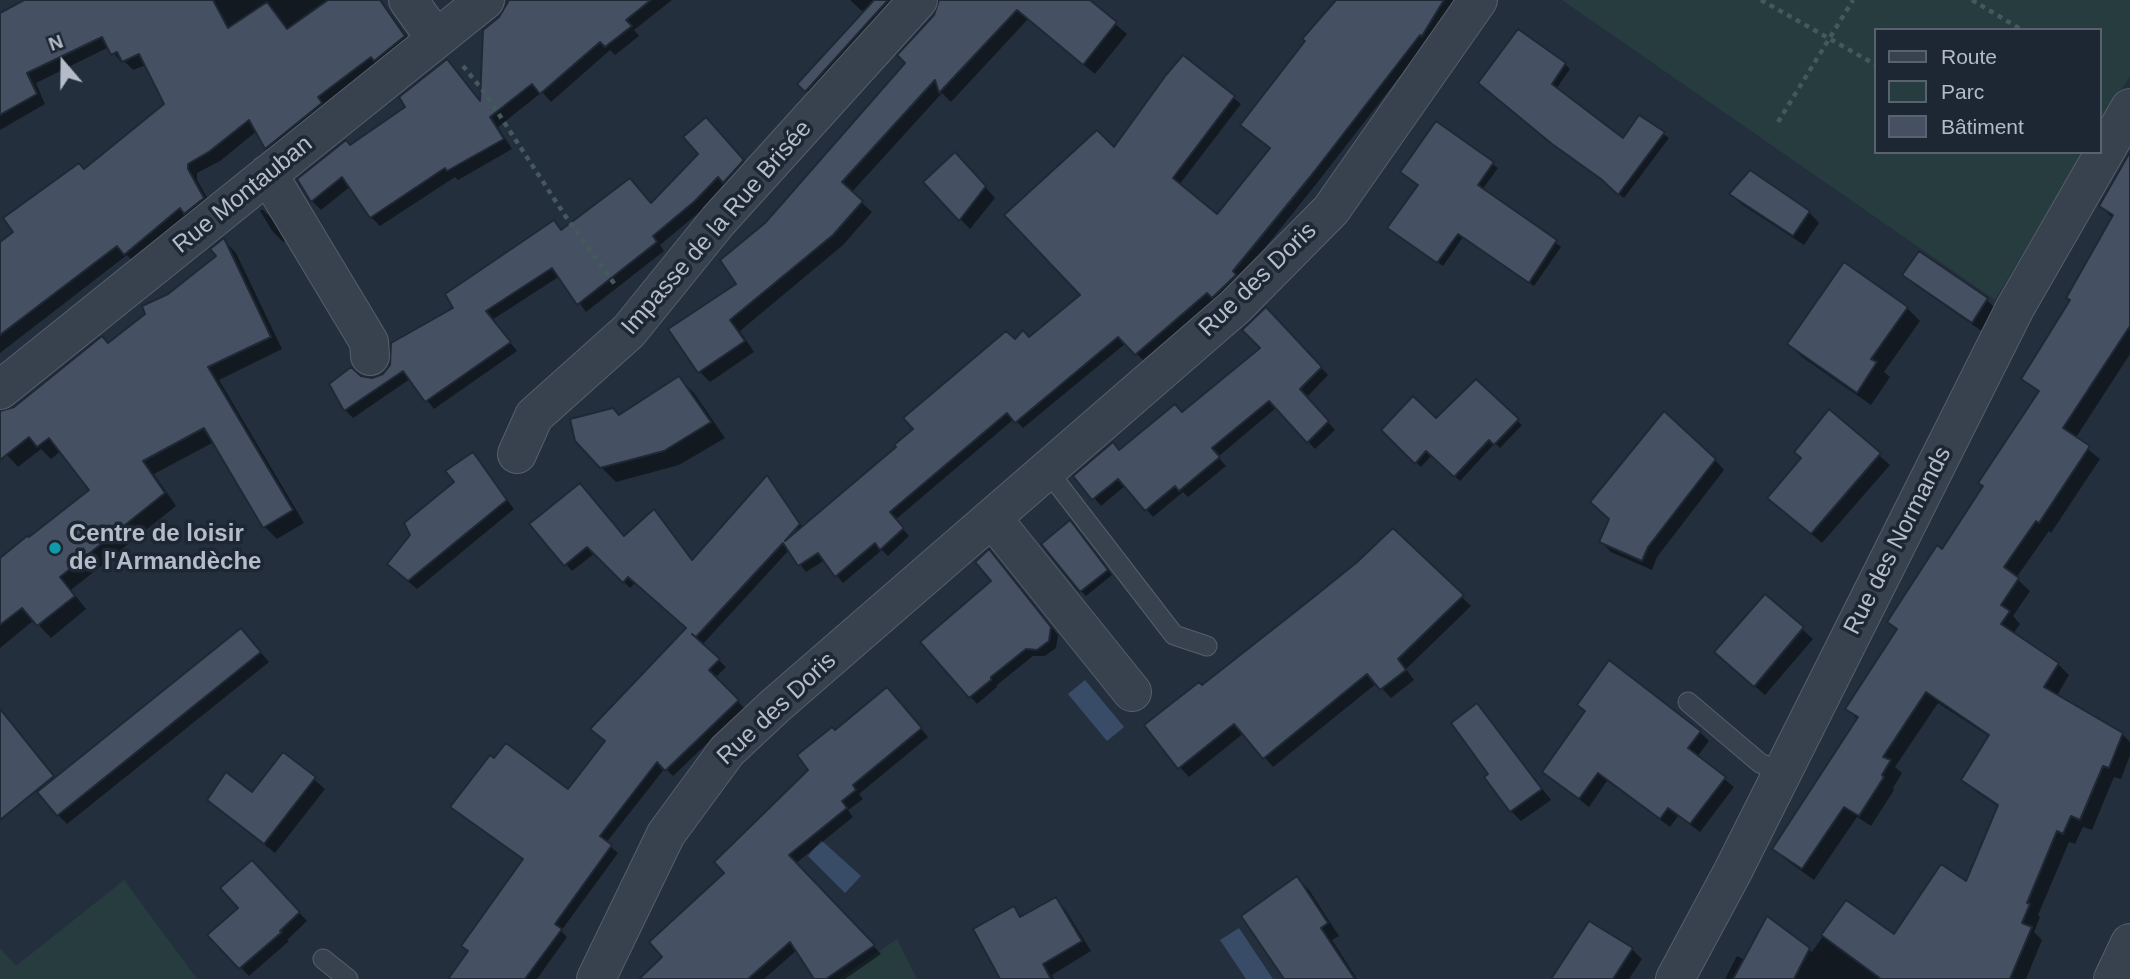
<!DOCTYPE html>
<meta charset="utf-8">
<style>
body{margin:0}
#map{position:relative;width:2130px;height:979px;overflow:hidden;background:#242f3e;font-family:Arial,sans-serif}
canvas{display:block}
.legend{position:absolute;left:1874px;top:28px;width:228px;height:126px;box-sizing:border-box;background:#1d2633;border:2px solid #59626f;margin:0;padding:9px 12px;list-style:none;font-size:21px;color:#b4bcc9}
.legend li{display:flex;align-items:center;gap:14px;height:35px}
.legend b{width:35px;border:2px solid #59626f}
.north{position:absolute;left:28px;top:28px;width:70px;height:70px;-webkit-text-stroke:5px #1d2633;paint-order:stroke;rotate:340deg;font-size:19px;font-weight:700;line-height:28px;text-align:center;color:#b4bcc9}
.north::after{content:'';display:block;margin:auto;width:24px;height:32px;background:#b4bcc9;clip-path:polygon(50% 0,100% 100%,50% 72%,0 100%)}
</style>
<div id="map">
<canvas width="2130" height="979"></canvas>
<ul class="legend">
<li><b style="height:9px;background:#38414e"></b>Route</li>
<li><b style="height:19px;background:#263c3f"></b>Parc</li>
<li><b style="height:19px;background:#455162"></b>Bâtiment</li>
</ul>
<div class="north">N</div>
</div>
<script>
const ctx = document.querySelector('canvas').getContext('2d');
ctx.lineJoin = 'round';
function paint(path, color) { ctx.fillStyle = color; ctx.fill(path, 'evenodd'); }
const poly = rows => new Path2D(rows.map(r => 'M' + r).join(''));
function trace(path, color, width, dash) { ctx.strokeStyle = color; ctx.lineWidth = width; ctx.lineCap = dash ? 'butt' : 'round'; ctx.setLineDash(dash || []); ctx.stroke(path); }
function drawText(font, color, halo, rows, align = 'center') {
  ctx.font = font + ' Arial,sans-serif'; ctx.lineWidth = 7; ctx.setLineDash([]); ctx.textBaseline = 'middle'; ctx.strokeStyle = halo; ctx.fillStyle = color; for (const [text, x, y, turn = 0] of rows) {
    ctx.save(); ctx.translate(x, y); ctx.rotate((+turn || 0) * Math.PI / 180); ctx.textAlign = isNaN(turn) ? turn : align; if (halo) ctx.strokeText(text, 0, 0); ctx.fillText(text, 0, 0); ctx.restore();
  }
}
paint(poly([
 [1562,0,2130,0,2130,76,2100,124,2100,30,1876,30,1876,152,2083,152,1995,300],
 [124,880,197,979,0,979,0,948,16,966],
 [897,939,917,979,838,979]
]), '#263c3f');
paint(poly([
 [1085,680,1124,727,1107,741,1068,694],
 [821,840,861,876,845,893,808,856],
 [1239,928,1273,979,1246,979,1220,940]
]), '#394c67');
paint(poly([
 [27,0,381,0,414,46,276,157,266,148,257,131,220,161,197,173,197,180,213,208,134,263,127,255,0,353,0,245,84,171,166,104,146,65,133,70,125,62,122,63,109,47,36,83,45,104,0,130,0,15],
 [508,0,672,0,634,30,639,36,615,55,610,50,551,102,542,92,498,127,512,149,458,180,455,177,380,226,371,217,351,186,321,210,312,201,299,180,408,108,447,61,482,103,500,18,507,8],
 [850,0,908,0,817,101,799,83,864,13],
 [941,0,1087,0,1127,34,1095,74,1028,19,951,102,942,93,851,193,872,212,843,245,740,331,754,352,710,382,700,372,671,330,739,284,766,224,908,63,936,16],
 [1353,0,1454,0,1429,41,1428,40,1317,183,1220,304,1215,299,1143,360,1126,343,1023,428,1014,419,895,520,909,536,888,556,882,550,843,583,825,560,806,572,789,550,702,645,726,667,715,678,744,708,673,776,665,768,606,843,618,853,561,931,567,937,537,979,450,979,469,952,525,860,453,807,568,792,688,629,635,583,630,588,595,553,572,571,531,524,624,537,660,518,693,561,767,478,803,528,899,448,1015,341,1029,339,1082,295,1115,149,1184,58,1241,104,1179,185,1217,216,1272,149],
 [1565,64,1570,69,1556,89,1623,140,1640,117,1669,138,1624,198,1485,88],
 [1436,123,1498,168,1482,190,1561,247,1534,286,1463,237,1443,266,1389,228,1420,185],
 [714,128,751,169,660,245,664,251,586,312,560,276,492,320,517,351,434,409,410,379,353,418,345,410,360,378,372,379,384,375,554,223,562,231,652,205,700,154],
 [411,367,397,376,397,372],
 [2130,157,2130,354,2075,439,2100,459,2051,533,2049,531,2016,578,2030,591,2013,616,2020,624,2013,634,2058,664,2069,675,2056,697,2122,734,2130,742,2130,755,2121,779,2114,777,2092,830,2083,827,2075,844,2069,842,2038,915,2040,917,2034,932,2042,940,2026,979,1725,979,1737,956,1745,960,1767,918,1812,952,1846,903,1894,936,1967,884,1999,807,1975,791,1964,779,1990,737,1938,703,1895,767,1902,773,1893,788,1894,790,1871,826,1857,817,1814,880,1786,860,1774,848,1858,720,1847,708,1898,630,1889,622,1943,552,1984,487,2040,393,2023,378,2072,301,2113,219,2101,206],
 [965,164,995,198,970,229,925,182],
 [1731,194,1809,212,1819,223,1804,245,1741,204],
 [262,209,272,219,285,241,283,242,273,232,260,211],
 [224,240,236,253,282,349,219,380,304,523,277,539,265,527,214,442,154,474,176,506,71,590,86,609,51,638,34,620,0,648,0,560,91,490,61,451,51,459,41,449,18,467,0,447,0,413,15,409,108,345,218,257],
 [1905,275,1987,300,1997,310,1983,332,1915,285],
 [1907,308,1920,321,1884,372,1890,377,1871,405,1802,357,1789,344],
 [1273,316,1328,375,1306,398,1335,430,1315,449,1277,407,1218,457,1226,466,1188,497,1183,492,1153,517,1126,485,1101,506,1076,476,1182,414,1262,348],
 [679,378,694,393,725,438,679,465,616,482,601,467,619,417],
 [1476,381,1522,425,1500,448,1495,443,1460,481,1432,455,1421,467,1383,430,1436,420],
 [1829,411,1890,465,1822,543,1780,507],
 [473,454,514,509,417,589,397,572],
 [1715,460,1724,470,1657,557,1652,570,1611,552,1601,542],
 [1075,527,1112,575,1086,596,1081,591],
 [1393,530,1471,606,1406,669,1414,680,1391,698,1377,683,1273,767,1244,733,1189,777,1180,767,1202,687,1357,564],
 [996,559,1058,635,1056,648,1045,656,1033,656,997,685,997,687,977,704,922,642,993,581],
 [1765,596,1813,639,1765,695,1727,662],
 [250,640,269,662,67,824,58,815],
 [895,697,928,737,859,794,863,799,848,810,853,817,795,864,881,954,845,979,817,979,797,950,764,979,641,979,665,957,726,873,811,770,835,732],
 [1477,706,1551,800,1521,821,1511,811,1490,774],
 [1700,732,1709,741,1697,757,1734,787,1700,832,1678,816,1670,827,1607,781,1589,807,1544,772],
 [284,754,325,789,275,853,209,800,252,795],
 [252,863,307,921,287,940,289,941,249,976,210,935,240,908],
 [1297,878,1309,890,1339,936,1332,940,1357,979,1286,979],
 [1055,899,1065,909,1091,951,1052,975,1054,979,1002,979,1014,908,1023,918],
 [1590,923,1632,949,1642,959,1629,979,1558,979]
]), '#0007');
const building = poly([
 [24,0,213,0,228,28,267,2,287,29,328,0,380,0,405,36,374,61,371,57,318,97,322,103,265,149,249,120,210,151,188,164,188,169,204,198,184,214,180,208,124,255,117,246,0,335,0,242,13,232,3,218,79,163,84,169,164,104,139,54,122,62,117,52,111,55,102,37,27,73,37,94,0,115,0,13,24,0],
 [509,0,651,0,626,20,632,26,605,47,600,42,540,94,532,84,490,117,504,139,447,171,445,168,370,218,342,177,311,202,297,179,346,140,350,145,405,107,399,97,447,59,480,101,483,30,499,17,509,0],
 [874,0,888,0,805,92,797,84,874,0],
 [939,0,1090,0,1117,22,1083,65,1017,10,939,93,935,80,842,182,863,201,833,235,730,320,745,341,698,373,668,329,736,284,720,260,765,223,905,63,897,55,934,15,939,0],
 [1336,0,1444,0,1422,36,1420,35,1310,177,1233,271,1236,275,1212,298,1207,293,1135,355,1118,337,1015,423,1007,413,890,512,904,528,880,550,875,543,835,577,818,553,798,566,783,543,696,637,692,634,720,659,709,670,739,700,665,771,657,762,600,836,612,845,555,924,562,929,525,979,448,979,468,951,461,946,523,859,450,807,490,755,494,758,506,743,568,789,605,741,590,729,686,628,628,577,623,583,587,547,564,566,529,524,580,483,624,536,654,509,692,560,767,475,800,524,785,541,896,447,894,445,913,429,903,418,1006,331,1015,339,1023,330,1029,337,1080,295,1004,215,1097,130,1114,147,1166,75,1183,55,1235,96,1173,178,1217,214,1270,148,1240,125,1305,41,1302,39,1336,0],
 [1518,29,1566,63,1552,84,1623,138,1639,115,1665,132,1618,195,1601,179,1552,144,1478,83,1518,29],
 [706,117,744,160,723,183,718,177,695,201,653,236,657,242,577,305,552,268,486,311,511,342,425,402,403,371,344,411,329,384,351,367,361,376,372,378,383,374,390,365,391,343,453,308,445,294,554,220,561,230,630,178,651,203,698,154,683,137,706,117],
 [1436,121,1494,162,1478,185,1557,240,1529,283,1458,234,1437,263,1387,228,1418,185,1400,172,1436,121],
 [955,152,986,186,959,221,923,182,955,152],
 [2130,152,2130,326,2063,428,2090,446,2039,523,2036,521,2004,567,2019,578,2001,605,2010,611,2001,624,2059,663,2044,687,2123,733,2109,768,2103,766,2080,820,2071,816,2063,834,2057,831,2027,903,2030,904,2022,923,2032,927,2010,979,1881,979,1821,935,1846,900,1894,934,1941,864,1966,881,1998,805,1961,780,1989,735,1926,692,1883,757,1891,760,1882,775,1884,777,1859,816,1844,807,1802,869,1772,849,1858,717,1845,709,1897,629,1887,622,1937,545,1942,549,1983,486,1978,483,2039,391,2021,379,2070,300,2066,298,2113,215,2099,206,2130,152],
 [1750,170,1810,211,1793,236,1729,194,1750,170],
 [224,238,271,337,208,367,293,510,263,528,204,428,143,461,165,493,60,577,75,596,37,626,22,608,0,625,0,558,27,536,29,537,89,490,49,438,37,447,29,437,0,460,0,411,14,407,102,336,108,343,145,314,142,306,168,294,216,256,210,249,224,238],
 [1919,251,1988,298,1972,323,1902,275,1919,251],
 [1844,262,1908,307,1871,359,1877,362,1857,393,1787,344,1844,262],
 [1266,307,1322,367,1300,389,1329,421,1307,443,1269,401,1212,448,1220,457,1179,491,1175,486,1145,511,1118,479,1092,500,1073,476,1113,442,1119,450,1175,404,1182,412,1260,348,1242,330,1266,307],
 [679,376,711,422,664,451,600,468,575,441,570,419,613,408,619,415,679,376],
 [1476,379,1519,419,1494,445,1489,440,1454,477,1426,451,1415,464,1381,430,1413,396,1436,418,1476,379],
 [1829,409,1881,453,1811,534,1767,498,1801,458,1794,452,1829,409],
 [1664,411,1716,459,1648,547,1642,561,1599,542,1609,519,1590,502,1664,411],
 [473,452,507,500,408,581,387,564,410,535,404,523,454,482,445,471,473,452],
 [1070,520,1108,570,1080,592,1041,544,1070,520],
 [1393,528,1464,595,1398,659,1406,670,1380,690,1367,674,1263,759,1234,724,1178,769,1144,725,1199,682,1202,685,1305,604,1356,563,1393,528],
 [989,549,1051,627,1049,641,1037,650,1026,649,991,677,991,680,969,698,920,642,991,581,975,562,989,549],
 [1765,594,1804,627,1754,687,1714,652,1765,594],
 [241,628,261,652,57,816,37,792,241,628],
 [1609,660,1701,731,1688,748,1726,777,1690,824,1668,808,1660,819,1598,773,1579,799,1542,772,1585,711,1577,705,1609,660],
 [887,687,922,728,853,785,856,790,842,801,847,808,789,855,875,945,826,979,814,979,790,942,748,979,639,979,662,957,649,942,724,873,714,862,808,770,797,755,832,727,835,730,887,687],
 [1477,703,1542,789,1510,812,1484,777,1488,774,1451,723,1477,703],
 [0,709,54,776,0,820,0,709],
 [283,752,316,777,264,844,207,800,226,772,252,792,283,752],
 [252,860,300,912,280,931,282,932,239,969,207,935,238,908,220,888,252,860],
 [1297,876,1328,923,1321,928,1355,979,1284,979,1241,916,1297,876],
 [1056,897,1082,941,1043,964,1051,979,1000,979,973,929,1014,906,1020,917,1056,897],
 [1767,916,1810,948,1794,979,1733,979,1767,916],
 [1589,921,1633,948,1613,979,1551,979,1589,921]
]);
paint(building, '#455162');
trace(building, '#1f2835', 2);
const service = poly([
 [1047,470,1174,635,1207,646],
 [1688,702,1760,763,1781,773],
 [323,959,348,979]
]);
const minor = poly([
 [408,0,436,39],
 [268,174,369,342,370,356],
 [0,390,485,0],
 [517,454,534,416,629,331,718,221,918,0],
 [992,518,1132,692],
 [596,979,666,834,727,751,775,706,1235,307,1331,210,1478,0],
 [1675,979,1733,871,2015,308,2130,108],
 [2113,979,2130,943]
]);
trace(service, '#565f6c', 21);
trace(minor, '#565f6c', 40);
trace(poly([
 [1761,0,1876,65],
 [1972,0,2022,30],
 [463,66,485,93,566,217,616,286],
 [1778,122,1853,0]
]), '#44595c', 4.5, [5, 5]);
trace(service, '#38414e', 19);
trace(minor, '#38414e', 38);
for (const [x, y, r, color] of [
 [55,548,7,"#0f9aa8"]
]) { const dot = new Path2D(); dot.arc(x, y, r, 0, 2 * Math.PI); ctx.fillStyle = color; ctx.fill(dot); trace(dot, '#1d2633', 2.5); }
drawText('24px', '#b4bcc9', '#1d2633', [
 ["Rue Montauban",243,195,-39],
 ["Impasse de la Rue Brisée",717,228,-49],
 ["Rue des Doris",1258,280,-44],
 ["Rue des Normands",1898,541,-63],
 ["Rue des Doris",777,709,-43]
]);
drawText('bold 24px', '#b4bcc9', '#1d2633', [
 ["Centre de loisir",69,534],
 ["de l'Armandèche",69,562]
], 'left');
</script>
